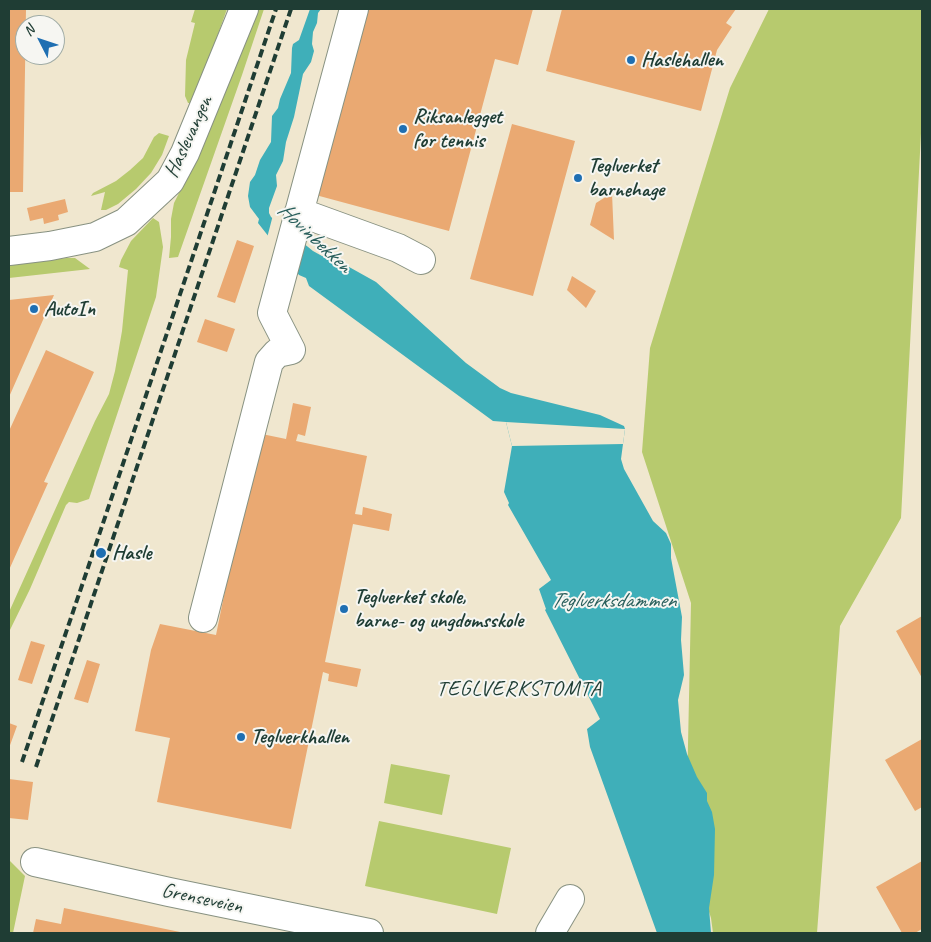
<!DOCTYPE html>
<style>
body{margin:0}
#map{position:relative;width:931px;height:942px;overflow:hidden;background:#f0e7cf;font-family:Caveat,sans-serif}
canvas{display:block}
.frame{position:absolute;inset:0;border:10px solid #1f3d34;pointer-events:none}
.north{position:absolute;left:15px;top:15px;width:50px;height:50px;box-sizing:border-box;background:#f6f6f2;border:1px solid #a0aca6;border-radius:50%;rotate:311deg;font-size:14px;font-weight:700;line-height:20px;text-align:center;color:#1f3d34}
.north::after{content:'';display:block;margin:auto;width:18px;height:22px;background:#1f6fb2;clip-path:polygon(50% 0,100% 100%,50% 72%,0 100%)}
</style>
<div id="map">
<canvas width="931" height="942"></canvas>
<div class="frame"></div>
<div class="north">N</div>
</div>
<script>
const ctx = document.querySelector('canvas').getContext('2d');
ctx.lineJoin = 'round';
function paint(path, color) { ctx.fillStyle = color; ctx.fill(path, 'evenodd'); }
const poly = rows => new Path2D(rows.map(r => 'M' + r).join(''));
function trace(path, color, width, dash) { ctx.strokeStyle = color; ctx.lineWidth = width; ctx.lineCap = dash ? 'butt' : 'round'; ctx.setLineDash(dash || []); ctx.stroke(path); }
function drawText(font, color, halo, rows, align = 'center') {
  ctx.font = font + ' Caveat,sans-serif'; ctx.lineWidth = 4; ctx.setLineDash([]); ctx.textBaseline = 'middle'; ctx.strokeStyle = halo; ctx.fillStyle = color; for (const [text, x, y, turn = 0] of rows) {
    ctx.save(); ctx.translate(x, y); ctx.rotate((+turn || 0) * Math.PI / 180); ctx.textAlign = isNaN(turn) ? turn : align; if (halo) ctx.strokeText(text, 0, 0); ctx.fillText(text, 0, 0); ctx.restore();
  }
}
paint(poly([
 [195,9,227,9,202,79,191,103,188,103,185,96,186,60,195,23,191,22],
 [256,9,264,9,242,75,178,257,169,258,171,237,171,219,174,203,208,135],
 [769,9,922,9,922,114,901,518,840,626,817,933,713,933,711,918,686,839,691,603,642,452,650,348,730,88],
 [159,133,169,136,162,155,151,173,136,189,118,204,106,210,101,210,105,192,91,196,93,193,116,181,130,170,143,158,154,137],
 [153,218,159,222,163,247,156,297,89,499,77,503,69,502,66,505,30,589,9,632,9,612,95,421,109,394,115,371,122,331,128,270,119,267,121,260,131,241],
 [67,258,75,258,90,269,9,278,9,263],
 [391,764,450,775,442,815,384,803],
 [379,821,511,848,497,914,365,886],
 [9,860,25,876,13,933,9,933]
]), '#b7ca6e');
paint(poly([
 [310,9,321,9,318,13,317,23,313,32,312,44,314,51,311,62,303,74,294,117,286,142,283,161,276,175,277,186,269,208,269,213,271,217,313,251,322,256,333,258,376,282,466,363,500,388,511,393,600,415,624,426,625,429,621,459,624,469,653,521,666,533,671,544,671,558,682,617,681,640,684,675,678,700,681,732,687,754,697,777,707,793,707,801,712,812,715,829,714,875,709,908,711,933,657,933,590,747,587,729,600,719,545,610,546,609,539,589,551,580,508,505,509,503,504,492,512,446,506,422,493,421,309,286,306,278,299,275,258,223,259,219,250,207,248,196,250,182,255,175,260,160,271,142,272,116,278,108,280,99,291,73,292,48,293,44,299,40]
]), '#3fafb9');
paint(poly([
 [273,215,283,223,283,258,267,238],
 [506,422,625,429,623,444,512,446]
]), '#f0e7cf');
paint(poly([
 [9,9,26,9,23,192,9,192],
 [362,9,533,9,518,65,495,59,449,231,312,194],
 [562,9,736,9,726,23,732,27,717,50,701,111,546,71],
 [512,124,575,141,533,296,470,279],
 [612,193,614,240,590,225,596,203],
 [65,199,68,212,58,215,59,220,44,224,43,218,30,221,27,208],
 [237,240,254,246,235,303,217,297],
 [572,276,596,291,586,308,567,290],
 [54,295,9,397,9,300],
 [205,319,235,329,227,352,197,342],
 [46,350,94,372,44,482,48,483,9,570,9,431],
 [293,403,311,407,305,436,298,434,296,441,367,456,355,514,362,515,363,507,392,514,389,531,353,524,325,662,361,669,357,687,328,681,329,674,323,672,291,829,157,802,170,738,135,731,151,650,160,624,216,635,257,433,286,439],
 [922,616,922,678,896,631],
 [31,641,45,645,32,684,18,680],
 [87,660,100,664,88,703,74,699],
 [9,723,17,726,9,748],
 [922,739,922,807,915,811,885,760],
 [9,779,33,782,28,820,9,818],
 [922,861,922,929,915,933,902,933,876,887],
 [64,908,180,932,180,933,33,933,36,919,61,924]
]), '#eaa972');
const minor = poly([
 [299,212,398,248,421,260],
 [9,251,50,246,95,237,126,222,170,181,185,153,244,9],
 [203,618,269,362,277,353,291,350,272,313,354,9],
 [35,862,169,892,369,933],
 [550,933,570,899]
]);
trace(minor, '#889282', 30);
trace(minor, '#fff', 28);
trace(poly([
 [22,762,94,550,276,9],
 [36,767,291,9]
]), '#1f3d34', 4, [8, 4]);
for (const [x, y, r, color] of [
 [631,60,5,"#1f6fb2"],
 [403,129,5,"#1f6fb2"],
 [578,178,5,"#1f6fb2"],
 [34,309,5,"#1f6fb2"],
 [101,553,6,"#1f6fb2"],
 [344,609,5,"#1f6fb2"],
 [241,737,5,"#1f6fb2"]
]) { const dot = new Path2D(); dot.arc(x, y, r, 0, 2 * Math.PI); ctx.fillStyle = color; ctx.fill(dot); trace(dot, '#f6f6f2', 2); }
drawText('bold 21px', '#1f3d34', '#f6f6f2', [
 ["Haslehallen",641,60],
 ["Riksanlegget",413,117],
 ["for tennis",413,141],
 ["Teglverket",588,166],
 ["barnehage",588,190],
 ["AutoIn",44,309],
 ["Hasle",112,553],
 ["Teglverket skole,",354,597],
 ["barne- og ungdomsskole",354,621],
 ["Teglverkhallen",251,737]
], 'left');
drawText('21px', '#1f3d34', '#f6f6f2', [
 ["Haslevangen",189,137,-65],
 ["Grenseveien",202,899,12]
]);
drawText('italic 22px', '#295f5c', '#f6f6f2', [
 ["Hovinbekken",314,238,43],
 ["Teglverksdammen",613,601]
]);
ctx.letterSpacing = '1px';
drawText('22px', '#1f3d34', '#f6f6f2', [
 ["TEGLVERKSTOMTA",519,689]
]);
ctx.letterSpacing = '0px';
</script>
